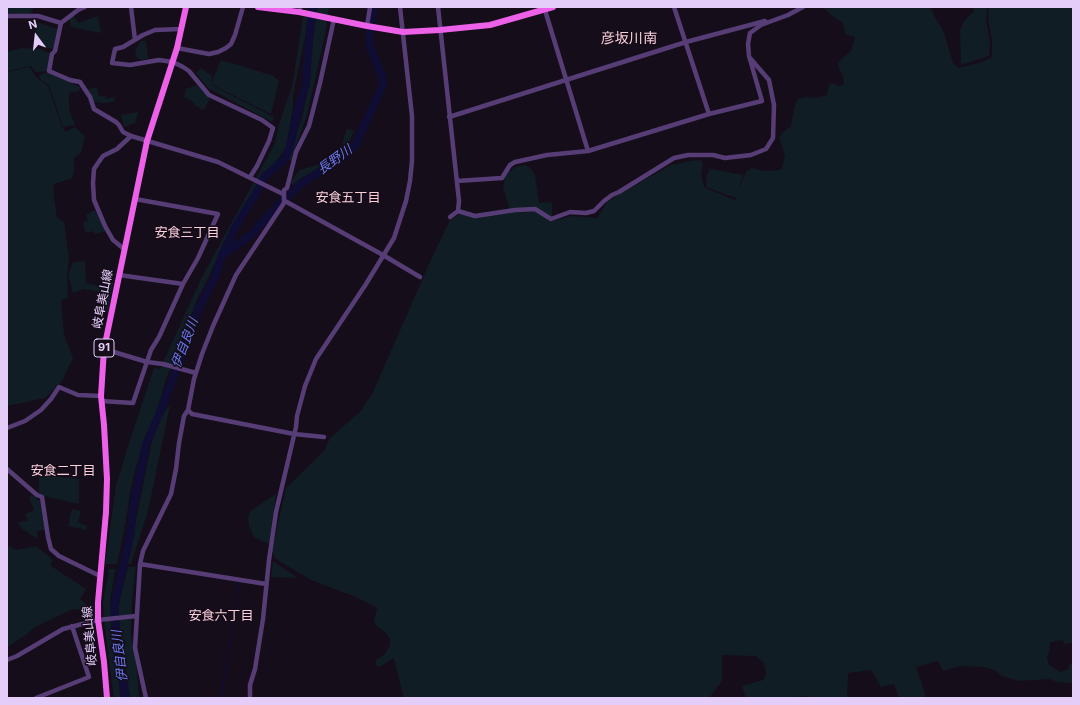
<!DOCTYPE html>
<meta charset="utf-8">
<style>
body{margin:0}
#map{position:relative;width:1080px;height:705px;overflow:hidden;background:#160d1b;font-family:Inter,sans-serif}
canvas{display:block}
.frame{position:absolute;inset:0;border:8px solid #e5cdf9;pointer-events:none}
.north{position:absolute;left:16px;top:16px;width:40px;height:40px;-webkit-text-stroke:3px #160d1b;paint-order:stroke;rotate:345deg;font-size:11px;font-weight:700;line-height:16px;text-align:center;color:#e5cdf9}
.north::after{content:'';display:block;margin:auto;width:14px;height:18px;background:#e5cdf9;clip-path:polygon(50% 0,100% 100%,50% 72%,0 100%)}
</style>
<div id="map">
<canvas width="1080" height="705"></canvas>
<div class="frame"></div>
<div class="north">N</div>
</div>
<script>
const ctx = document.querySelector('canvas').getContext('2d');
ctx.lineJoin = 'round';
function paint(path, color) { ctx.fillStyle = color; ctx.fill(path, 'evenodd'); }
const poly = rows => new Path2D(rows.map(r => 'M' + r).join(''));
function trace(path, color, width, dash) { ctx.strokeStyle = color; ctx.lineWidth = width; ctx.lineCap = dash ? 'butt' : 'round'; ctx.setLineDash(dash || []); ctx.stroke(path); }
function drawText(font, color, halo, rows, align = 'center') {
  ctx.font = font + ' Inter,"Noto Sans JP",sans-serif'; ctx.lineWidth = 3; ctx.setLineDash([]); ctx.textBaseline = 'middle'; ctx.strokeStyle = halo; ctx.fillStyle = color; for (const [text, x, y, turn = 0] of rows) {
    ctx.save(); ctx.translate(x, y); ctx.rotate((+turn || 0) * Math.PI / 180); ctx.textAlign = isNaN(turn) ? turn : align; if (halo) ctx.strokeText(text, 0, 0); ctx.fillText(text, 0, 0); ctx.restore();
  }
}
paint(poly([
 [7,7,34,7,30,15,7,13],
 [318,7,329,7,325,35,307,115,291,160,288,159,301,121,307,95,313,35],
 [823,7,930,7,936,19,943,30,953,63,958,68,982,62,992,57,992,40,988,18,989,7,1073,7,1073,643,1064,644,1063,640,1050,642,1049,653,1047,657,1049,665,1060,672,1067,670,1071,663,1073,663,1073,683,1057,682,1049,679,1019,681,1002,676,996,671,984,667,960,666,943,671,938,661,916,667,926,697,921,698,899,698,894,684,881,687,871,670,848,673,847,698,822,698,804,696,786,698,746,698,742,686,763,680,766,674,764,663,756,656,722,655,722,681,709,698,404,698,394,658,381,666,377,667,376,664,376,660,385,654,390,645,390,639,386,633,377,626,375,623,374,620,377,609,376,607,351,595,311,580,276,559,272,551,286,488,324,451,330,438,361,411,373,392,434,253,450,220,459,214,487,215,511,213,503,187,506,175,515,167,526,165,531,169,535,175,539,203,552,202,552,221,572,216,597,218,608,201,671,165,690,161,700,160,703,163,701,176,705,188,735,200,736,198,706,187,707,175,710,169,743,175,738,191,746,172,752,168,763,171,780,170,782,168,785,155,779,138,783,132,791,126,795,105,798,99,805,97,816,98,827,95,829,85,832,83,839,86,842,85,844,83,843,76,839,69,838,62,851,51,855,37,848,35,845,33,843,23,831,15],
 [973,7,987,7,986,20,990,42,989,56,961,65,960,31,964,21,974,11],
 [73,15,78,23,98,16,101,33,71,27,69,18],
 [303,17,309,17,293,95,293,107,286,147,272,167,266,172,262,179,229,236,197,300,166,379,156,413,136,467,130,492,126,520,117,564,105,564,116,486,131,437,154,368,160,369,202,277,275,143,280,121,292,87],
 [33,21,58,29,53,49,40,46],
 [141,41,146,41,148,59,141,60,137,58,135,50],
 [22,48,39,49,50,53,48,71,36,72,31,66,7,71,7,52],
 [221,60,274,76,274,78,279,80,271,114,211,84],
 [30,67,36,77,48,86,62,127,66,132,75,127,85,136,81,153,74,158,74,170,72,178,54,184,53,191,57,218,64,222,69,258,67,275,68,298,61,300,64,335,73,358,62,381,45,398,7,406,7,72],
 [201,68,212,76,211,85,274,117,272,122,208,88,196,73],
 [48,72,80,87,79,91,69,93,69,109,75,125,63,127,49,85,41,80,39,75],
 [197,85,210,98,204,110,196,106,192,101,184,97,186,89],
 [97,87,99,96,105,96,106,99,114,97,115,101,103,103,95,102,91,99,85,90],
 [138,112,135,123,124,127,121,115],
 [347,129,354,131,346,149,333,162,301,178,293,185,290,182,300,170,324,163,334,157,342,148,344,137],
 [93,211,96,211,106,231,95,234,93,231,86,233,83,223,88,220,86,215],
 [85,261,86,283,103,287,102,292,83,289,73,293,68,275,73,262],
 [111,282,113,282,108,312,106,313,104,306,103,293],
 [170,405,148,511,131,564,127,564,154,431,163,413],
 [39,475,79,479,79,504,39,495],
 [276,494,269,544,254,537,249,526,248,517,250,512,256,507],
 [32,495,40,501,45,530,37,531,37,539,21,528,18,523,28,520,25,514,34,510,29,498],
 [72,509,81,511,78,522,87,526,86,530,68,526],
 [7,545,17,550,36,546,52,559,51,566,86,589,80,599,87,605,82,610,73,609,35,627,26,635,7,647],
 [273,561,298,578,271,577],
 [128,567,136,567,132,600,131,635,136,660,139,698,130,698,120,629,118,608],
 [109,569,115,569,110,600,112,642,119,681,120,698,114,698,105,628,103,603]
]), '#111d25');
trace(poly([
 [221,698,239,583]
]), '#0f0d34', 1.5);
trace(poly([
 [224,254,251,235,279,204,302,183,348,154,356,144,383,84,382,76,370,47,370,33,373,7],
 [126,698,120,670,115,622,115,602,130,537,133,508,146,444,161,410,199,308,215,277,222,255,237,224,258,190,265,176,284,160,290,147,297,113,306,84,309,40,313,7]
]), '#0f0d34', 8);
trace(poly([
 [85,7,78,10,61,23,55,51,52,54,49,71,70,80,80,82,90,97,94,109,116,122,119,125,123,132,131,136,218,162,283,194],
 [131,7,135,40],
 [438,7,459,201,458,211,450,217],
 [544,7,588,151],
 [674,7,709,114],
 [300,9,300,7],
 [7,16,38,16,61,23],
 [367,26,370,7],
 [181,29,155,30,143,35,123,47,115,49,112,63,130,65,159,60,173,62,183,67,189,71,209,95,262,120,273,128,269,141,257,166,250,177],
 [177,48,209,54,218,52,226,48,231,44,235,35,243,7],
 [449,117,686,42,765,21],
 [457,181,502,178,510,165,515,162,547,155,588,151,709,114,762,101,749,56,748,44,750,33,761,25,788,15,803,7],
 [285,201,383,255,420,277],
 [458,211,475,216,515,210,535,209,551,219,570,212,586,213,594,211,604,201,612,195,619,192,674,158,688,155,713,155,725,158,751,155,766,149,773,138,774,105,769,80,750,58],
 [124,249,113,240,105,226,94,200,93,183,94,169,98,163,103,156,117,149,131,136],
 [119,275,183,284],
 [104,349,147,362,163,364,196,373],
 [101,401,133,403,151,350,159,337,183,284,198,258,218,214,135,199],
 [188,410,192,414,294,434,324,437],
 [7,428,25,421,41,410,51,399,59,387,78,395,101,396],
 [7,469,37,495,42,497,48,537,51,549,59,556,100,576],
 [140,564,266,584],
 [7,660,17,656,63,629,98,620,136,616],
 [36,698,89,677,72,626],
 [146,698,135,648,140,564,143,551,171,494,176,469,179,443,184,416,188,410,194,379,202,354,213,326,236,275,284,203,284,190,287,188,296,152,309,126,320,83,334,19],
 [250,698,250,685,255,669,263,619,269,560,276,512,296,427,297,416,305,386,316,359,366,284,394,238,406,201,410,181,412,161,412,116,400,7]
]), '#573d75', 4.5);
trace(poly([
 [258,7,299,12,367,26,403,32,440,30,490,25,553,7],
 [107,698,104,662,98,620,98,602,106,512,107,479,104,425,101,396,104,349,147,141,177,48,186,7]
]), '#ed61e8', 6);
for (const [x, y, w] of [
 [104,348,20]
]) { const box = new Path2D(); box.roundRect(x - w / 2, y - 9, w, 18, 3); ctx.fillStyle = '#160d1b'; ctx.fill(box); trace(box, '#e5cdf9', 1); }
drawText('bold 11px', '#e5cdf9', null, [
 ["91",104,348]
]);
drawText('12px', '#e5cdf9', '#160d1b', [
 ["岐阜美山線",103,299,-79],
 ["岐阜美山線",90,636,-95]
]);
drawText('italic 13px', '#6778ee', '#160d1b', [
 ["長野川",335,160,-36],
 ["伊自良川",185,343,-69],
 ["伊自良川",120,656,-97]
]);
drawText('13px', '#facfd9', '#160d1b', [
 ["安食五丁目",348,198],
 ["安食三丁目",187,233],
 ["安食二丁目",63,471],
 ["安食六丁目",221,616]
]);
drawText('14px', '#facfd9', '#160d1b', [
 ["彦坂川南",629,39]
]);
</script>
